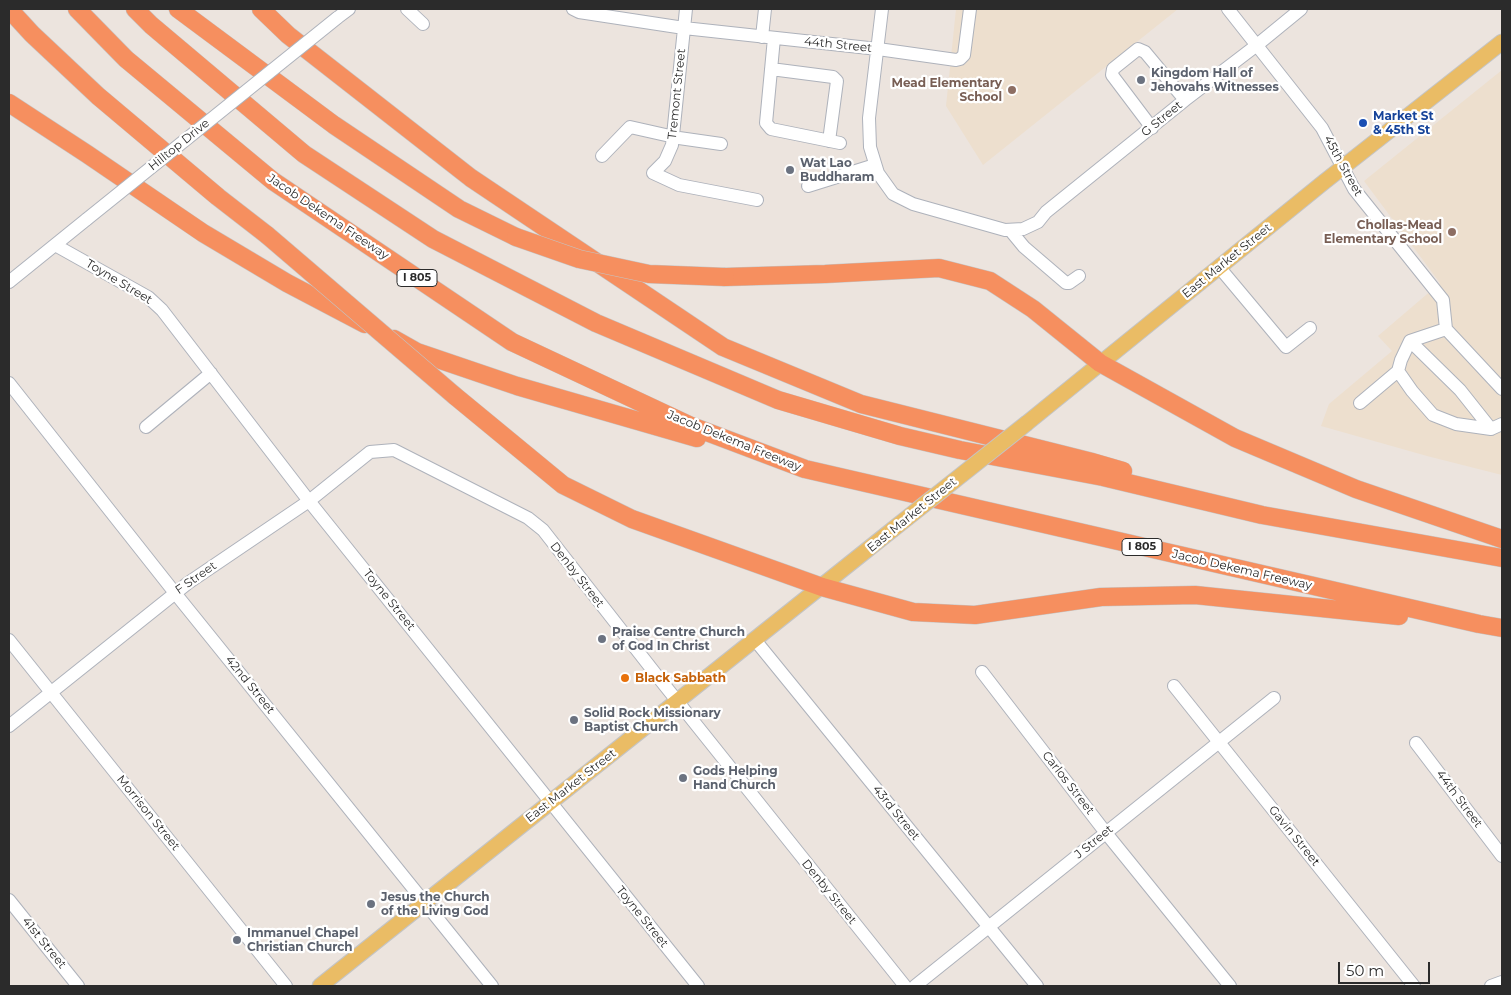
<!DOCTYPE html>
<style>
body{margin:0}
#map{position:relative;width:1511px;height:995px;overflow:hidden;background:#ece4de;font-family:Montserrat,sans-serif}
canvas{display:block}
.frame{position:absolute;inset:0;border:10px solid #2b2b2b;pointer-events:none}
.scale{position:absolute;left:1338px;top:962px;width:92px;height:22px;box-sizing:border-box;border:2px solid #2b2b2b;border-top:0;padding-left:6px;font-size:15px;line-height:18px;white-space:nowrap;color:#2b2b2b;-webkit-text-stroke:4px #fff;paint-order:stroke}
</style>
<div id="map">
<canvas width="1511" height="995"></canvas>
<div class="frame"></div>
<div class="scale">50 m</div>
</div>
<script>
const ctx = document.querySelector('canvas').getContext('2d');
ctx.lineJoin = 'round';
function paint(path, color) { ctx.fillStyle = color; ctx.fill(path, 'evenodd'); }
const poly = rows => new Path2D(rows.map(r => 'M' + r).join(''));
function trace(path, color, width, dash) { ctx.strokeStyle = color; ctx.lineWidth = width; ctx.lineCap = dash ? 'butt' : 'round'; ctx.setLineDash(dash || []); ctx.stroke(path); }
function drawText(font, color, halo, rows, align = 'center') {
  ctx.font = font + ' Montserrat,sans-serif'; ctx.lineWidth = 4.5; ctx.setLineDash([]); ctx.textBaseline = 'middle'; ctx.strokeStyle = halo; ctx.fillStyle = color; for (const [text, x, y, turn = 0] of rows) {
    ctx.save(); ctx.translate(x, y); ctx.rotate((+turn || 0) * Math.PI / 180); ctx.textAlign = isNaN(turn) ? turn : align; if (halo) ctx.strokeText(text, 0, 0); ctx.fillText(text, 0, 0); ctx.restore();
  }
}
paint(poly([
 [956,9,1178,9,983,165,946,106],
 [1502,70,1502,475,1427,456,1321,426,1329,404,1392,351,1378,336,1440,283,1364,181]
]), '#eddfce');
const minor = poly([
 [407,9,423,24],
 [573,9,579,12,684,28,878,49,956,60,960,59,964,55,970,9],
 [686,9,672,145,665,161,653,173,679,185,757,200],
 [882,9,869,118,870,147,878,173,893,194,913,204,1005,230,1023,229,1038,222,1046,212,1185,100,1257,45,1301,9],
 [1228,9,1322,128,1354,189,1443,300,1446,329],
 [337,18,349,9],
 [762,37,765,9],
 [774,38,766,123,771,129,840,143],
 [771,69,833,77,837,81,829,141],
 [1152,128,1112,75,1113,69,1138,49,1145,52,1185,100],
 [602,156,630,127,679,138,721,144],
 [808,186,875,165],
 [1010,230,1024,247,1066,283,1069,283,1079,276],
 [55,245,148,297,162,310,309,501,698,986],
 [1219,267,1286,347,1310,328],
 [9,282,87,219],
 [1446,329,1502,389],
 [1410,341,1460,390,1491,429],
 [1398,371,1412,391,1433,415,1456,424,1491,429,1502,424],
 [9,383,175,593,492,986],
 [1360,403,1398,371,1401,360,1410,341,1446,329],
 [146,427,211,373],
 [9,640,286,986],
 [755,640,1037,986],
 [982,672,1106,833,1230,986],
 [1174,686,1414,986],
 [9,726,188,583,309,501,370,452,394,450,528,518,543,530,658,677,905,986],
 [1416,743,1502,856],
 [9,900,78,986],
 [915,986,1274,698],
 [1491,986,1502,982]
]);
const major = poly([
 [1027,423,1324,182,1502,42],
 [320,986,892,530]
]);
const highway = poly([
 [9,9,32,34,98,96,218,197,267,235],
 [77,9,126,59,273,181,512,342,691,426,805,469,1479,624,1502,628],
 [135,9,151,25,304,154,433,239,596,323,778,400,900,436,960,450,1103,477,1262,515,1502,558],
 [178,9,334,125,459,209,516,237],
 [261,9,288,35,471,178,723,347,861,404,1092,462,1123,471],
 [9,103,87,154,203,233,287,283,365,324],
 [725,277,825,274,939,268,990,281,1033,309,1100,363,1235,438,1356,489,1502,539],
 [394,339,417,352,517,386,697,438],
 [455,396,563,485,632,519,822,587,913,612,975,615,1101,597,1195,595,1399,616]
]);
trace(minor, '#aeb2bb', 14);
trace(major, '#c4c4c4', 17);
trace(highway, '#c4c4c4', 19);
trace(minor, '#fff', 12);
trace(major, '#eabc65', 15);
trace(highway, '#f68f5f', 18);
const minorBridge = poly([
 [87,219,337,18]
]);
const majorBridge = poly([
 [892,530,1027,423]
]);
const highwayBridge = poly([
 [267,235,455,396],
 [516,237,579,259,649,274,725,277]
]);
trace(minorBridge, '#aeb2bb', 14, []);
trace(majorBridge, '#c4c4c4', 17, []);
trace(highwayBridge, '#c4c4c4', 19, []);
trace(minorBridge, '#fff', 12);
trace(majorBridge, '#eabc65', 15);
trace(highwayBridge, '#f68f5f', 18);
for (const [x, y, r, color] of [
 [1141,80,5,"#6b7280"],
 [1012,90,5,"#8d6e63"],
 [1363,123,5,"#1a4fb4"],
 [790,170,5,"#6b7280"],
 [1452,232,5,"#8d6e63"],
 [602,639,5,"#6b7280"],
 [625,678,5,"#e8710a"],
 [574,720,5,"#6b7280"],
 [683,778,5,"#6b7280"],
 [371,904,5,"#6b7280"],
 [237,940,5,"#6b7280"]
]) { const dot = new Path2D(); dot.arc(x, y, r, 0, 2 * Math.PI); ctx.fillStyle = color; ctx.fill(dot); trace(dot, '#fff', 2); }
for (const [x, y, w] of [
 [417,278,40],
 [1142,547,40]
]) { const box = new Path2D(); box.roundRect(x - w / 2, y - 8.5, w, 17, 4); ctx.fillStyle = '#fff'; ctx.fill(box); trace(box, '#2b2b2b', 1); }
drawText('bold 11px', '#2b2b2b', null, [
 ["I 805",417,278],
 ["I 805",1142,547]
]);
drawText('12px', '#2b2b2b', '#fff', [
 ["44th Street",838,45,6],
 ["Tremont Street",677,94,-84],
 ["G Street",1162,119,-39],
 ["Hilltop Drive",179,145,-39],
 ["45th Street",1343,166,61],
 ["Jacob Dekema Freeway",328,217,34],
 ["East Market Street",1227,261,-39],
 ["Toyne Street",119,282,31],
 ["Jacob Dekema Freeway",734,441,22],
 ["East Market Street",912,515,-39],
 ["Jacob Dekema Freeway",1242,570,13],
 ["Denby Street",577,575,52],
 ["F Street",196,578,-35],
 ["Toyne Street",389,600,51],
 ["42nd Street",250,685,51],
 ["Carlos Street",1068,783,52],
 ["East Market Street",571,786,-38],
 ["44th Street",1459,799,53],
 ["Morrison Street",148,813,51],
 ["43rd Street",896,813,51],
 ["Gavin Street",1294,836,51],
 ["J Street",1094,842,-39],
 ["Denby Street",829,892,51],
 ["Toyne Street",642,917,51],
 ["41st Street",44,943,51]
]);
drawText('bold 12px', '#5b616d', '#fff', [
 ["Kingdom Hall of",1151,73],
 ["Jehovahs Witnesses",1151,87],
 ["Wat Lao",800,163],
 ["Buddharam",800,177],
 ["Praise Centre Church",612,632],
 ["of God In Christ",612,646],
 ["Solid Rock Missionary",584,713],
 ["Baptist Church",584,727],
 ["Gods Helping",693,771],
 ["Hand Church",693,785],
 ["Jesus the Church",381,897],
 ["of the Living God",381,911],
 ["Immanuel Chapel",247,933],
 ["Christian Church",247,947]
], 'left');
drawText('bold 12px', '#785e54', '#fff', [
 ["Mead Elementary",1002,83],
 ["School",1002,97],
 ["Chollas-Mead",1442,225],
 ["Elementary School",1442,239]
], 'right');
drawText('bold 12px', '#164399', '#fff', [
 ["Market St",1373,116],
 ["& 45th St",1373,130]
], 'left');
drawText('bold 12px', '#c56008', '#fff', [
 ["Black Sabbath",635,678]
], 'left');
</script>
